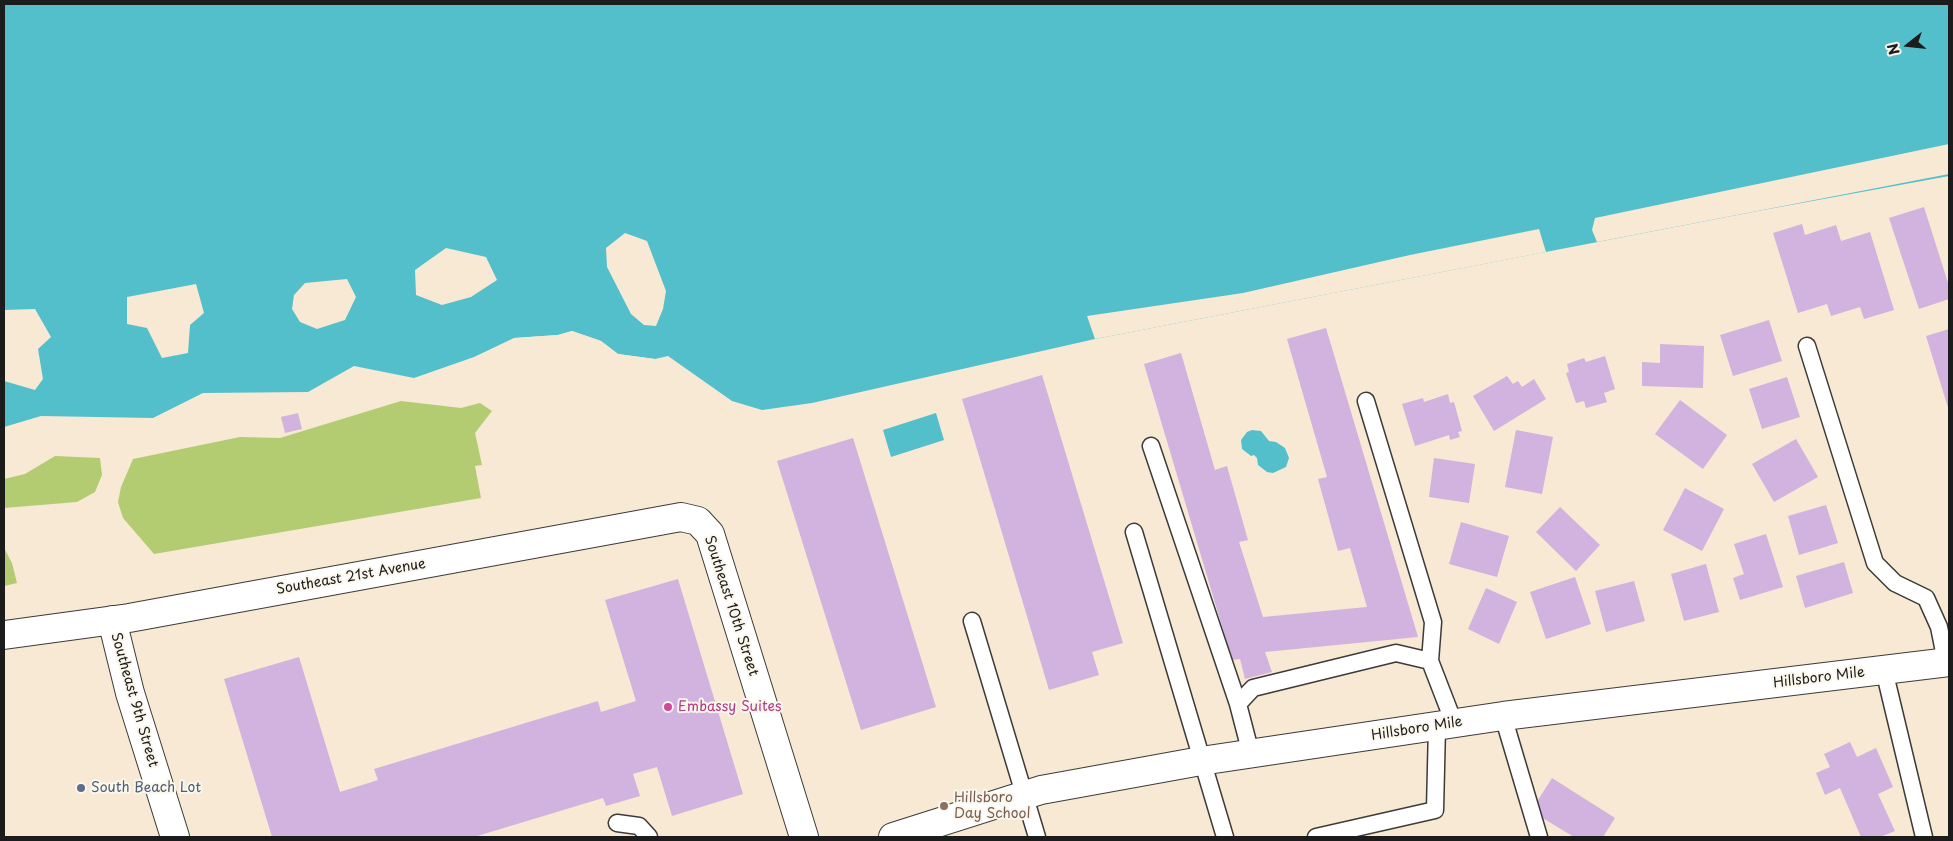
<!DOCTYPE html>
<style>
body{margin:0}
#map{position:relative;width:1953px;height:841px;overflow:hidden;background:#f7e9d4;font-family:"Playpen Sans",sans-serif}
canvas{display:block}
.frame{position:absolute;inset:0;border:5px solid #1c1c1c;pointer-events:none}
.north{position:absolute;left:1883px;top:20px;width:50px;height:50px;-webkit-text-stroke:4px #fbf7ec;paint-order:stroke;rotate:254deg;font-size:14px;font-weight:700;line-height:20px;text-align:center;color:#1c1c1c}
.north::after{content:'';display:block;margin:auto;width:18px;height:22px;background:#1c1c1c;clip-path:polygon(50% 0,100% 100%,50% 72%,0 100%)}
</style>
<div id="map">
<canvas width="1953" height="841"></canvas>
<div class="frame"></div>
<div class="north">N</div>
</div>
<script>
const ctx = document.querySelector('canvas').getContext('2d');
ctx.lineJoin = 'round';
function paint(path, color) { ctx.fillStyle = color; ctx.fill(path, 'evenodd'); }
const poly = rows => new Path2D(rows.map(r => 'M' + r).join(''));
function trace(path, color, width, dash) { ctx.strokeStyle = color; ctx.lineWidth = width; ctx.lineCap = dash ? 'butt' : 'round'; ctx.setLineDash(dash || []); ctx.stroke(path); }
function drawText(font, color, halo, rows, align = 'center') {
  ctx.font = font + ' "Playpen Sans",sans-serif'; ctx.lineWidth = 4; ctx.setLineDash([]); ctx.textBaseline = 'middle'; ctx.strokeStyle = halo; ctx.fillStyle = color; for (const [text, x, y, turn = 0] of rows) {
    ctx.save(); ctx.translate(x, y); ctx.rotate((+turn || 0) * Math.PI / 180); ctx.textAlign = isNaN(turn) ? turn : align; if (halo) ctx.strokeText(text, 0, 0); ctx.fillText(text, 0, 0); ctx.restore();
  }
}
paint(poly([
 [401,401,461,408,480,403,492,411,475,433,482,465,475,466,481,498,154,554,123,518,118,502,121,487,133,459,240,437,280,438],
 [55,456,100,458,102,475,95,492,77,502,4,508,4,479,25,474],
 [4,548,12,563,17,583,4,586]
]), '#b3cc72');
paint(poly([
 [4,4,1949,4,1949,176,1758,211,1095,339,812,403,762,410,732,401,668,356,655,359,618,354,601,341,572,331,558,335,514,338,474,357,414,378,354,366,308,392,203,393,153,418,41,416,4,427],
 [936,413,944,440,891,457,883,430],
 [1252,430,1261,431,1269,441,1276,442,1285,448,1289,458,1286,467,1273,473,1267,472,1258,465,1257,458,1254,455,1251,456,1242,449,1241,440,1247,432]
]), '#52bfcb');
paint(poly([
 [1949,144,1949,174,1597,242,1592,230,1595,218],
 [1539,229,1546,252,1095,339,1087,316,1243,293,1410,255],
 [625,233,647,241,666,291,663,309,656,326,644,325,631,314,607,267,606,248],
 [446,248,486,257,497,280,471,297,442,305,416,295,415,270],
 [347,279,356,297,345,320,317,329,300,322,292,309,294,295,305,283],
 [196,284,204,313,190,325,188,353,162,358,147,328,127,324,127,297],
 [35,309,51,337,38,349,43,379,35,390,4,381,4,310],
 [572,331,601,341,618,354,655,359,656,361,617,356,600,343,572,334,558,338,515,341,509,343,514,338,558,335]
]), '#f7e9d4');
paint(poly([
 [1924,207,1949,286,1949,299,1919,309,1889,218],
 [1802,224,1805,235,1836,225,1841,241,1870,232,1894,310,1864,319,1860,307,1831,316,1827,304,1798,313,1773,233],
 [1769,320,1782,361,1733,376,1720,335],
 [1326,328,1418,637,1265,652,1272,672,1245,679,1240,659,1232,660,1144,364,1181,353,1215,470,1227,466,1248,540,1239,542,1263,617,1367,607,1350,548,1338,551,1318,479,1327,477,1287,339],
 [1949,329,1949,411,1926,336],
 [1660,344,1704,346,1703,388,1642,386,1642,362,1660,363],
 [1605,356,1615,389,1604,393,1607,402,1586,408,1584,401,1576,403,1566,373,1569,372,1567,364,1584,358,1586,362],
 [1042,375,1123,643,1092,652,1099,675,1049,690,962,399],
 [1507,376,1513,384,1518,381,1522,387,1534,379,1546,399,1494,431,1473,396],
 [1787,377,1800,417,1762,429,1749,389],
 [1448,394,1450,403,1454,402,1462,431,1458,432,1460,437,1450,440,1449,435,1415,446,1402,404,1423,398,1424,402],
 [1680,400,1727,435,1703,469,1655,434],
 [298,413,302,429,285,433,281,417],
 [1516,430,1553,437,1542,494,1505,487],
 [853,438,936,707,861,730,777,461],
 [1796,439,1818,477,1774,502,1752,464],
 [1434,458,1475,464,1469,503,1429,497],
 [1685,488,1724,509,1702,551,1663,530],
 [1826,505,1838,543,1799,555,1788,516],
 [1560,507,1600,545,1576,571,1536,532],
 [1461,522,1509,536,1497,577,1449,564],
 [1766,534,1783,587,1740,600,1733,578,1744,574,1734,544],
 [1844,562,1853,593,1805,608,1796,576],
 [1706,564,1719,612,1684,621,1671,574],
 [1575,577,1591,624,1546,639,1530,592],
 [678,579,743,794,672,816,657,767,633,774,640,796,606,806,603,798,474,837,272,837,224,679,299,657,340,792,378,780,374,769,598,701,601,712,636,701,605,600],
 [1634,581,1645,621,1606,632,1595,591],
 [1486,588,1517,602,1499,644,1468,629],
 [1850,742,1857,757,1876,748,1893,787,1878,794,1895,831,1880,837,1861,837,1840,788,1825,795,1816,773,1830,767,1824,754],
 [1552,778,1615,818,1603,837,1574,837,1531,811]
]), '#d2b2de');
const lane = poly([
 [1807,346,1875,563,1895,583,1926,598,1939,627,1946,662],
 [1366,401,1433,622,1430,661],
 [1151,446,1238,704],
 [1134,532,1225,837],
 [972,621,1037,837],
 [1884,670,1924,837],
 [1503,716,1539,837],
 [1251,754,1238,704,1253,688,1396,653,1430,661,1454,723],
 [617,823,639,826,649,837],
 [1316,837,1435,810,1437,726]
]);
const street = poly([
 [112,620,130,693,175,837],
 [4,635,129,618,681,517,698,521,710,534,804,837]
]);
const secondary = poly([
 [893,837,1041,790,1201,761,1503,716,1949,662]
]);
trace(lane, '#3d3b38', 19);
trace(street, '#3d3b38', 30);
trace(secondary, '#3d3b38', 30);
trace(lane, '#fff', 16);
trace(street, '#fff', 28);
trace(secondary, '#fff', 28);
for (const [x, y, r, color] of [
 [668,707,5,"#d1479c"],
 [81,788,5,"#5c6f8a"],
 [944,806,5,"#8d6e63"]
]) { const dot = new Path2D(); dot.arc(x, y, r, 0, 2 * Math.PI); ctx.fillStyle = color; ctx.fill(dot); trace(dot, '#fbf7ec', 2); }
drawText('14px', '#1c1c1c', '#fbf7ec', [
 ["Southeast 21st Avenue",351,577,-10],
 ["Southeast 10th Street",731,606,72],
 ["Hillsboro Mile",1819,678,-7],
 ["Southeast 9th Street",134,700,74],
 ["Hillsboro Mile",1417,729,-9]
]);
drawText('14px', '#b23c85', '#fbf7ec', [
 ["Embassy Suites",678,707]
], 'left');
drawText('14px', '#4e5e75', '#fbf7ec', [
 ["South Beach Lot",91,788]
], 'left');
drawText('14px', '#785e54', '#fbf7ec', [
 ["Hillsboro",954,798],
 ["Day School",954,814]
], 'left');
</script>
